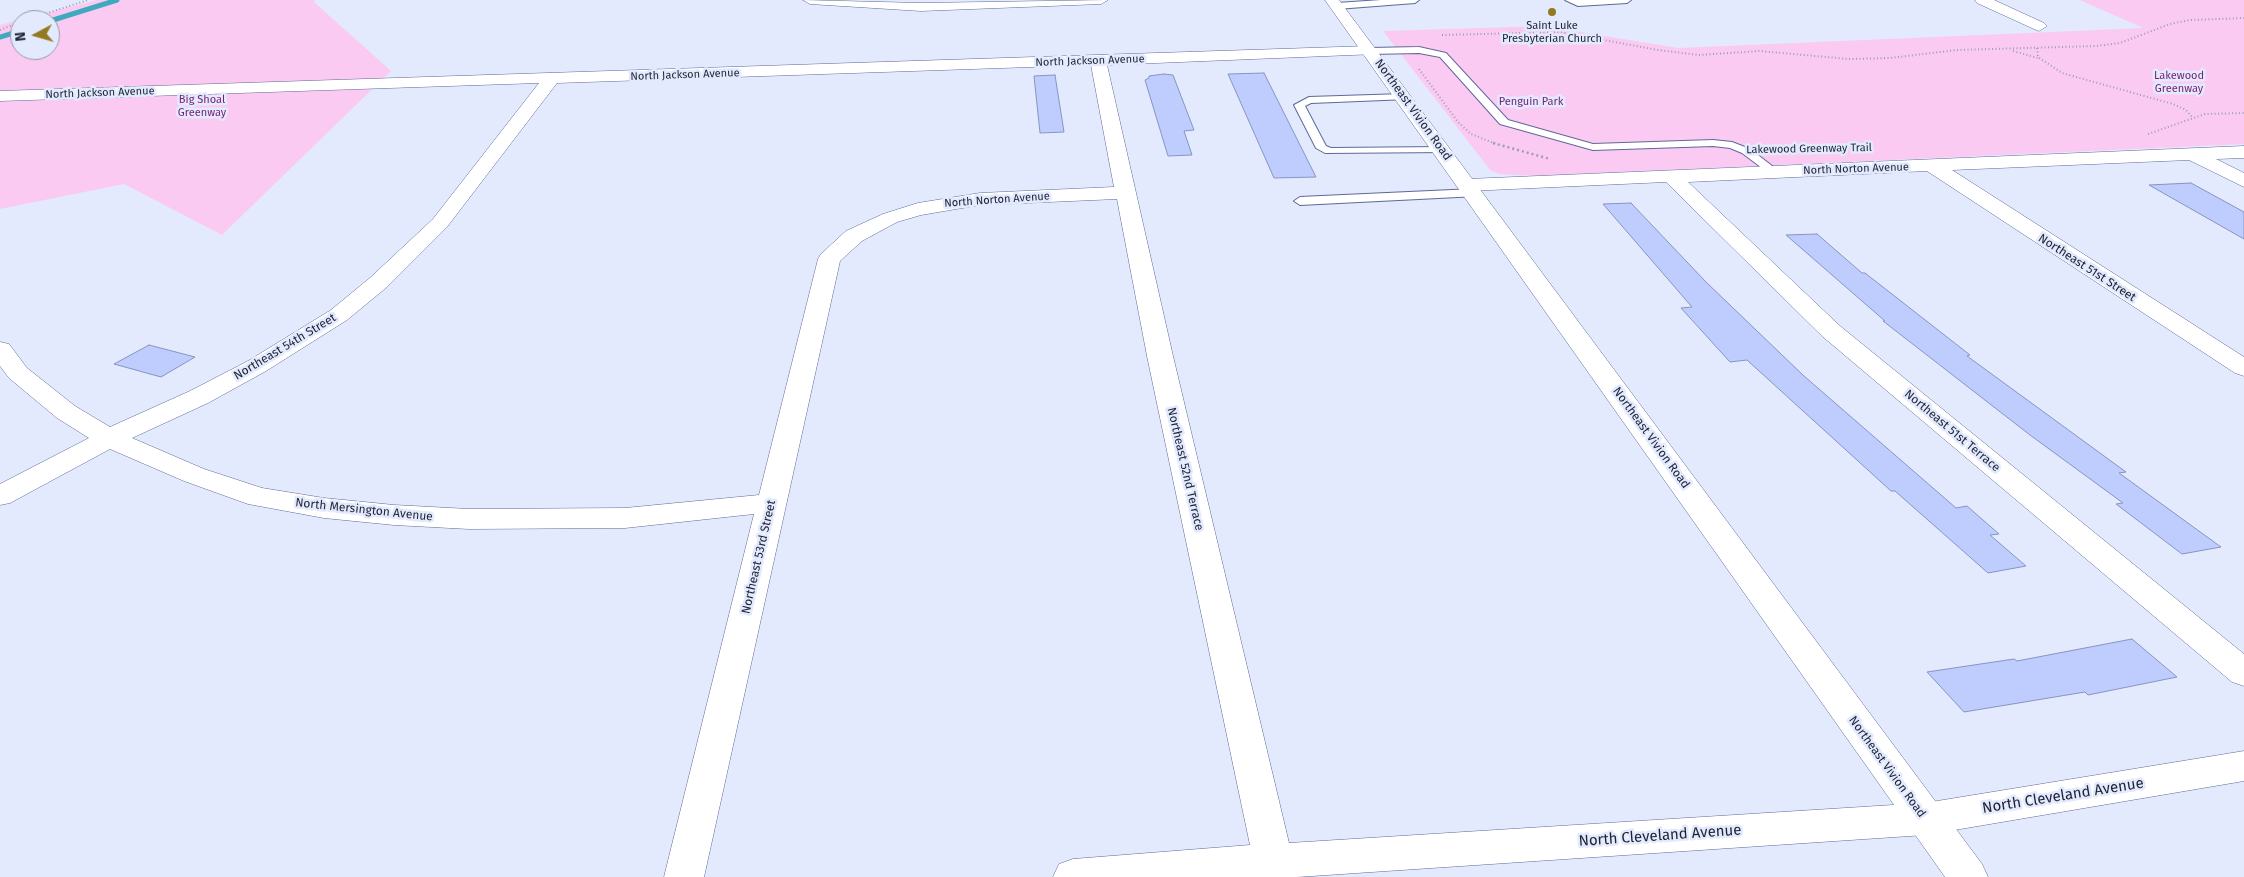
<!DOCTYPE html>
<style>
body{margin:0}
#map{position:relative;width:2244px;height:877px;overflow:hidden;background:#e3eafe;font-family:"Fira Sans",sans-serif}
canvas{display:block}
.north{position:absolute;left:10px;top:10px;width:50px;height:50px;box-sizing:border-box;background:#e3eafe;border:1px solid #949aad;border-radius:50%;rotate:264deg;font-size:14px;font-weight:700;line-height:20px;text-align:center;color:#1d2234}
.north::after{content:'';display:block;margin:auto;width:18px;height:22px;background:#93791f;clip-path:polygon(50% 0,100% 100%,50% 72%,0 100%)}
</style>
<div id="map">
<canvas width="2244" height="877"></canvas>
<div class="north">N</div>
</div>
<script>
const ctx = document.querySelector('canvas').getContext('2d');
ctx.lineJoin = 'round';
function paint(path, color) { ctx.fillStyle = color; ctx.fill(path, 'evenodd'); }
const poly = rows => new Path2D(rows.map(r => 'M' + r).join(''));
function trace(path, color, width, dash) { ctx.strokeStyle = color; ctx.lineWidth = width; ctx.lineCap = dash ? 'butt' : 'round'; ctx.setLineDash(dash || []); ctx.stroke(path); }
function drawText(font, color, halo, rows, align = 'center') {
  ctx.font = font + ' "Fira Sans",sans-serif'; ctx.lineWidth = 5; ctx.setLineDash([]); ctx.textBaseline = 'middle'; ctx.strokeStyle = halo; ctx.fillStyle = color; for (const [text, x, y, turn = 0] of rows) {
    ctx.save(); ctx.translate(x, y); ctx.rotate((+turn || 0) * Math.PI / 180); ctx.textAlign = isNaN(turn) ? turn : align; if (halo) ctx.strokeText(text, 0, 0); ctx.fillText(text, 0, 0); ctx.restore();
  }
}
paint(poly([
 [97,0,315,0,314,2,391,71,222,235,124,184,0,209,0,25],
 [20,20,50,20,50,50,20,50],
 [2080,0,2244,0,2244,144,1536,176,1499,174,1490,170,1383,31,1544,26,1678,48,2143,28]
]), '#fbcaf3');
trace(poly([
 [50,21,117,0],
 [0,37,20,31]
]), '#3faabe', 5);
const building = poly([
 [1264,73,1316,177,1274,178,1228,74,1264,73],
 [1164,74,1173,75,1194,130,1184,131,1192,155,1168,156,1145,80,1149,78,1149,76,1164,74],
 [1055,75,1064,132,1040,133,1034,76,1055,75],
 [2191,183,2244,212,2244,239,2149,185,2191,183],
 [1631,203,1706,282,1804,376,1956,508,1967,506,1999,534,1990,535,2026,566,1988,573,1895,491,1891,491,1747,360,1730,362,1681,308,1692,307,1603,204,1631,203],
 [1817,234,1862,273,1865,273,1970,355,1967,356,2126,472,2119,473,2221,547,2182,554,2116,504,2123,503,2030,435,1883,321,1885,321,1786,235,1817,234],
 [149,345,195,357,161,377,114,364,149,345],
 [2132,639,2177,677,2088,695,2085,692,1964,712,1927,672,2014,659,2017,661,2132,639]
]);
paint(building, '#becdfe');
trace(building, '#8694c3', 1);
const lane = poly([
 [1381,0,1419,0,1415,3,1337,9,1333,6,1337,3,1381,0],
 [1565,0,1631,0,1627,3,1578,6,1565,0],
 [1419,47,1446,53,1508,120,1593,144,1713,140,1732,142,1750,149,1780,172,1774,175,1770,174,1742,153,1730,148,1713,146,1593,150,1500,124,1440,57,1419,53,1370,54,1365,51,1370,48,1419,47],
 [1404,94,1409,97,1408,99,1311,103,1305,106,1326,146,1331,148,1443,147,1449,150,1447,152,1325,153,1316,148,1294,105,1309,97,1404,94],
 [1474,189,1480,193,1478,196,1300,205,1294,201,1300,197,1474,189]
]);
const street = poly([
 [803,0,921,3,1108,0,1101,4,921,11,810,4,803,0],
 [1975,0,1994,0,2044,23,2047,26,2039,31,2034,29,1977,3,1975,0],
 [1370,46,1378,51,1376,54,1107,65,1173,356,1289,843,1925,803,2244,751,2244,781,1925,835,1297,877,1053,877,1059,864,1073,859,1250,845,1147,356,1117,199,980,205,921,215,897,222,862,241,840,261,704,877,664,877,754,514,625,528,469,529,394,525,324,518,248,504,184,481,110,449,10,503,0,505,0,484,89,438,57,418,9,378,0,366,0,342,9,344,27,368,75,406,110,427,190,391,248,361,331,310,371,277,433,219,539,83,0,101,0,91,1370,46],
 [1091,65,1114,187,980,193,918,203,883,214,846,231,821,254,818,259,759,495,625,508,469,509,394,505,324,498,262,488,204,469,132,438,208,403,266,371,347,320,387,287,447,227,557,83,1091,65],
 [2244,146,2244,158,2216,159,2244,173,2244,187,2189,160,1952,170,2244,357,2244,376,2235,373,1927,171,1688,182,1840,326,2244,654,2244,686,2232,682,1822,336,1666,182,1468,191,1461,189,1458,185,1461,181,1468,179,2244,146]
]);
const primary = poly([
 [1325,0,1339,0,1982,864,1988,877,1945,877,1325,0]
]);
trace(lane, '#5e6a96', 2);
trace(street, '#5e6a96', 1);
trace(primary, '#5e6a96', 1);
trace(poly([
 [26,20,88,0],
 [0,30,20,22],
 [1442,35,1560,32,1658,50,1699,55,1759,51,1849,59,1890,58,1957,50,2096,46,2120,43,2170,24,2190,20,2244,18],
 [2037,48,2038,57,2062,73,2173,104,2186,110,2193,118],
 [2013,51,2038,58],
 [1419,69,1458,122,1471,134,1496,144],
 [2148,134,2205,114,2244,113]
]), '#989fb2', 2, [1, 2.5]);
trace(poly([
 [1493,143,1550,159]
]), '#989fb2', 2.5, [2, 3]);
paint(lane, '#fff');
paint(street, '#fff');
paint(primary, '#fff');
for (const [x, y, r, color] of [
 [1552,12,5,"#93791f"]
]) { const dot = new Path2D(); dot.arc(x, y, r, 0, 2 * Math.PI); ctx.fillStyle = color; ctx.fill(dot); trace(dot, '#e3eafe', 2); }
drawText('11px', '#1d2234', '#e3eafe', [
 ["Saint Luke",1552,26],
 ["Presbyterian Church",1552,39]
]);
drawText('11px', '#1d2234', '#e3eafe', [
 ["North Jackson Avenue",1090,61,-2],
 ["North Jackson Avenue",685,75,-2],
 ["North Jackson Avenue",100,93,-2],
 ["Lakewood Greenway Trail",1809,149,-1],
 ["North Norton Avenue",1856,169,-2],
 ["North Norton Avenue",997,200,-4]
]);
drawText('11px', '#781d70', '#e3eafe', [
 ["Lakewood",2179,76],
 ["Greenway",2179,89],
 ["Big Shoal",202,100],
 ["Greenway",202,113],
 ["Penguin Park",1531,102]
]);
drawText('12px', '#1d2234', '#e3eafe', [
 ["Northeast Vivion Road",1413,110,54],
 ["Northeast 51st Street",2087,268,33],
 ["Northeast 54th Street",285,347,-31],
 ["Northeast 51st Terrace",1952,431,40],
 ["Northeast Vivion Road",1651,438,54],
 ["Northeast 52nd Terrace",1185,469,77],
 ["North Mersington Avenue",364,510,6],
 ["Northeast 53rd Street",759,557,-77],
 ["Northeast Vivion Road",1887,767,54]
]);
drawText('15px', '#1d2234', '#e3eafe', [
 ["North Cleveland Avenue",2063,796,-9],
 ["North Cleveland Avenue",1660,836,-4]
]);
</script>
